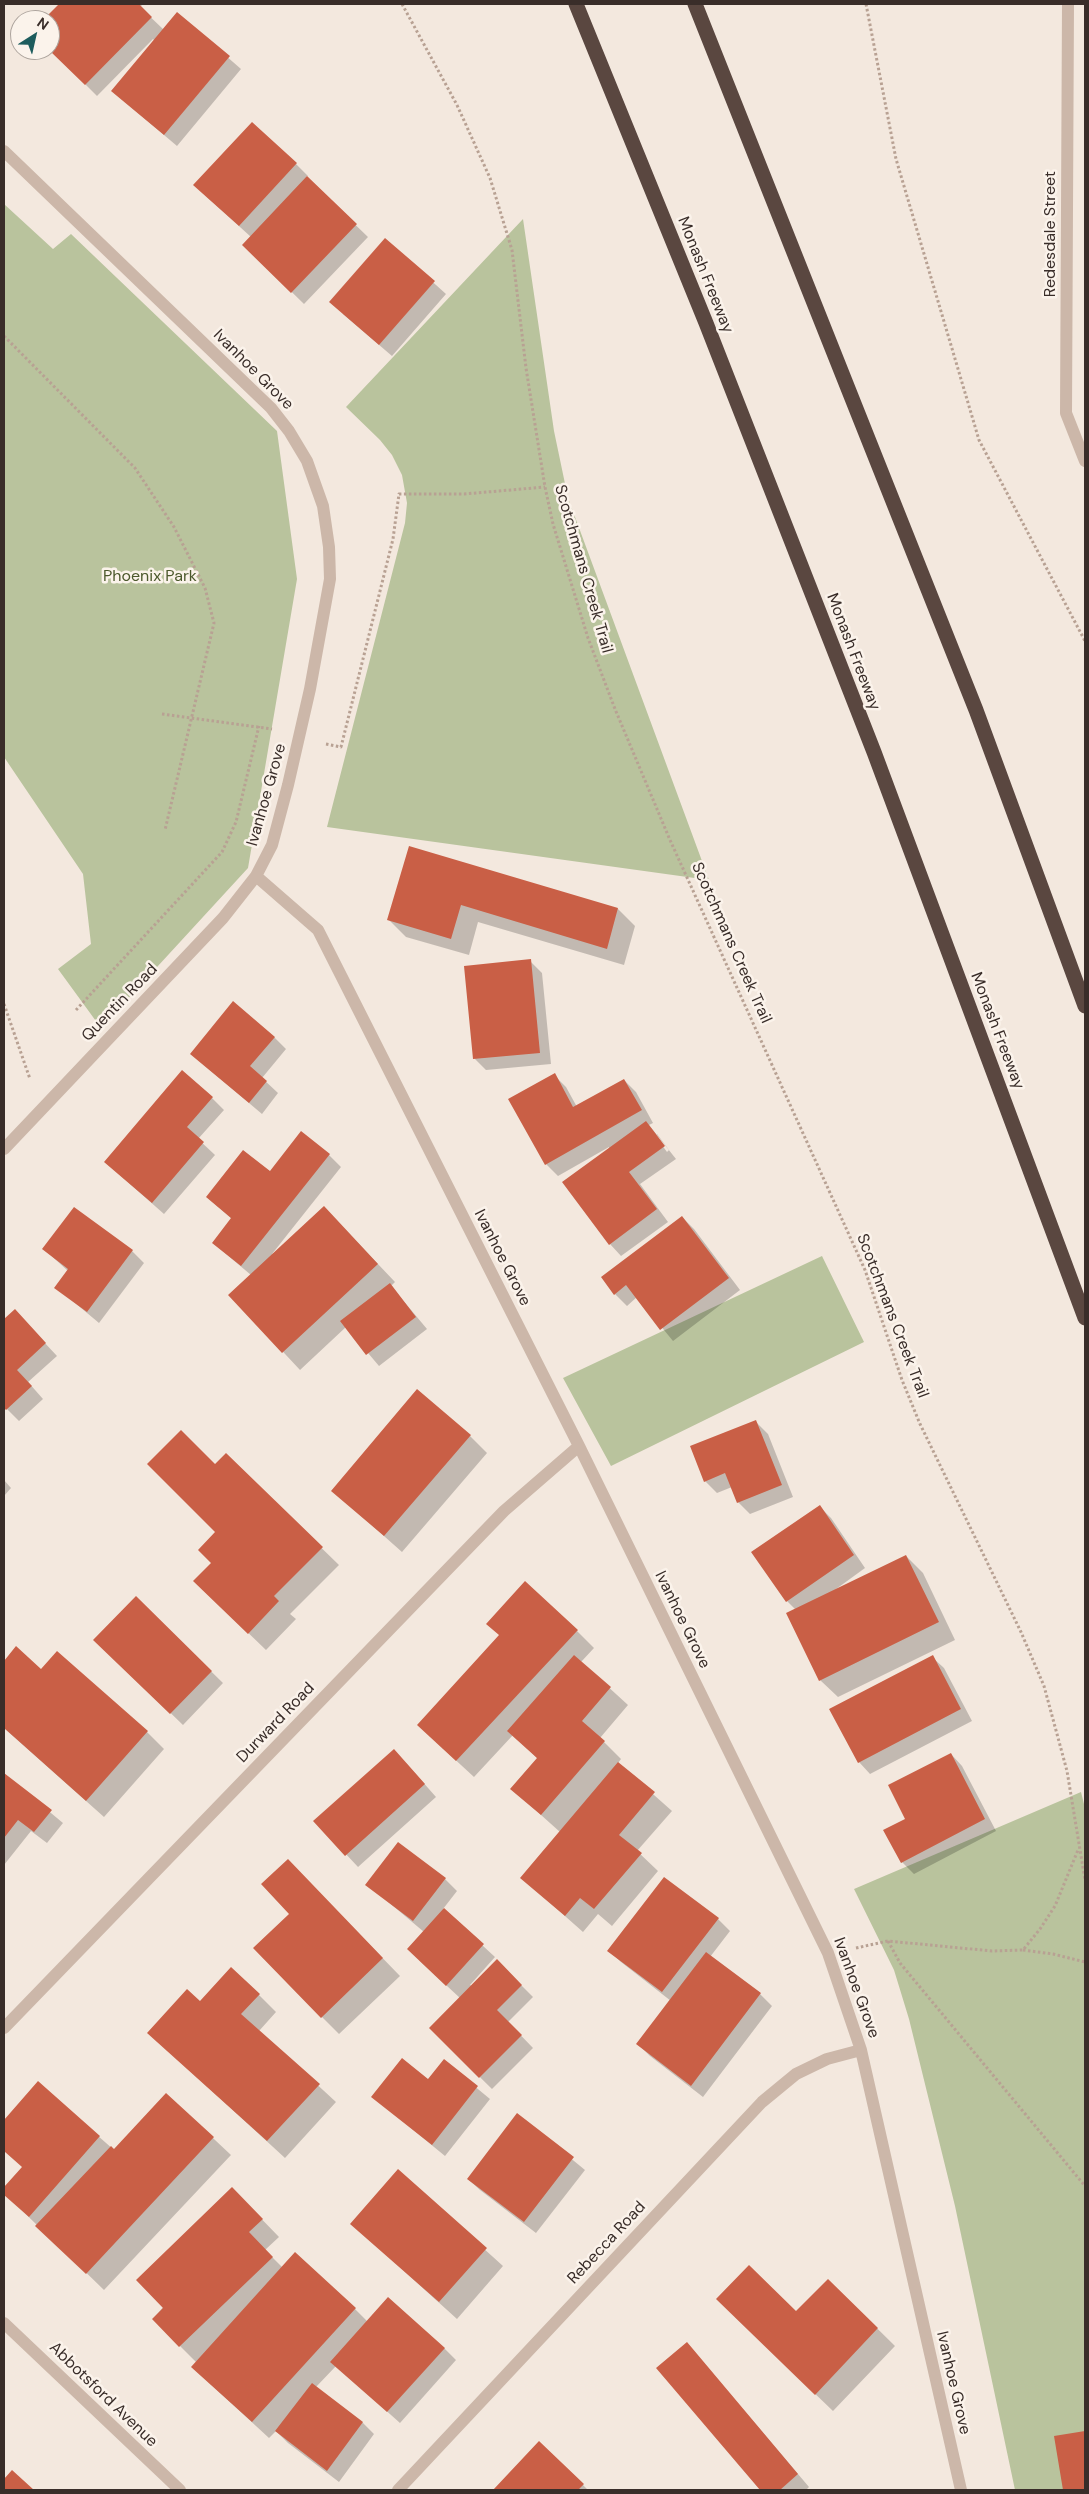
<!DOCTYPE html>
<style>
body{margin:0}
#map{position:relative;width:1089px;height:2494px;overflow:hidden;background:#f3e8de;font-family:"DM Sans",sans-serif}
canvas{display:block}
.frame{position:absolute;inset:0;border:5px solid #392d29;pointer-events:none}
.north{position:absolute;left:10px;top:10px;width:50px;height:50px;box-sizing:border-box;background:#fbf3eb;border:1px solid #ada49d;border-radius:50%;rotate:35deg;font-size:14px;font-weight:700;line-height:20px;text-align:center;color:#392d29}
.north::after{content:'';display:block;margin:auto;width:18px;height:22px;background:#1d5c5d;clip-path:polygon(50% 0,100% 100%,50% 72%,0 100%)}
</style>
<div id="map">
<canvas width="1089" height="2494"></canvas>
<div class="frame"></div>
<div class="north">N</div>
</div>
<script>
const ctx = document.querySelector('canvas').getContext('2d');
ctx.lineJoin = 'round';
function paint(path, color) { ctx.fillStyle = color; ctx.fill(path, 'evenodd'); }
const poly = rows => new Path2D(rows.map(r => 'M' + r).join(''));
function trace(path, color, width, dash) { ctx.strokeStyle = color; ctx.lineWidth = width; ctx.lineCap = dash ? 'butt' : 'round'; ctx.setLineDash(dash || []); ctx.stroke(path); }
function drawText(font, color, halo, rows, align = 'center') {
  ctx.font = font + ' "DM Sans",sans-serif'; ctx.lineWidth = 5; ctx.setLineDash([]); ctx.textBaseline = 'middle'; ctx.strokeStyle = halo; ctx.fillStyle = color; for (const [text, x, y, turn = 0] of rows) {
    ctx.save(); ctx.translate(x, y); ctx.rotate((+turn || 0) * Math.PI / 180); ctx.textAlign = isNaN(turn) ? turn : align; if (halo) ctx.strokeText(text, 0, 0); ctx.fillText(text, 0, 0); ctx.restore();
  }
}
paint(poly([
 [4,204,53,249,71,234,277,431,297,579,248,868,101,1028,58,969,91,944,83,874,4,757],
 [523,219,554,431,568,498,709,880,327,827,405,523,407,503,402,475,392,455,380,440,346,407],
 [822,1256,864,1342,611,1466,563,1378],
 [1081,1792,1085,1808,1085,2490,1015,2490,955,2206,909,2019,894,1970,854,1889]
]), '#b9c39d');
paint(poly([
 [60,4,143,4,140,7,164,30,178,14,241,69,177,146,112,91,155,41,153,39,97,96,50,49,50,20,44,20],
 [296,164,308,176,306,177,368,237,304,304,256,257,251,237,207,197],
 [385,239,446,294,392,356,343,314],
 [410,848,618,909,635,926,624,965,478,922,469,955,406,937,389,920],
 [530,961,542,973,551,1064,486,1070,474,1058],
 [274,1037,286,1049,262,1078,278,1093,262,1114,204,1065],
 [554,1075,566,1087,577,1107,624,1080,636,1092,653,1123,649,1125,676,1159,640,1184,668,1222,621,1256,610,1244,609,1147,558,1176,546,1164],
 [654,1134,657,1134,669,1150,667,1152],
 [212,1098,224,1110,198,1139,215,1155,164,1214,105,1162],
 [329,1155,341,1167,272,1254,341,1225,395,1282,391,1286,427,1329,379,1366,346,1327,300,1370,230,1295,251,1275,213,1243,232,1219,207,1197,270,1173],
 [682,1217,694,1229,740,1290,673,1341,637,1297,627,1306,615,1294],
 [44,1249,132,1251,144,1263,99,1323,56,1287,68,1271],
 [15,1311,57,1356,28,1382,43,1399,19,1421,4,1406,4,1321],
 [756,1422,768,1434,793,1497,750,1514,738,1502,732,1487,717,1493,705,1481],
 [470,1436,487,1453,402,1552,332,1490],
 [226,1455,339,1565,290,1614,296,1619,266,1650,212,1598,212,1563,217,1532,215,1466],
 [4,1480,11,1488,4,1496],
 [819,1506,831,1518,865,1568,832,1592,906,1556,923,1573,955,1640,838,1697,820,1680,796,1610,787,1601],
 [136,1598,223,1683,183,1725,95,1640],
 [577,1631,594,1648,581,1662,628,1705,600,1738,621,1759,618,1763,672,1811,637,1851,658,1871,612,1926,598,1914,583,1932,522,1878,560,1832,512,1789,538,1759,513,1735,474,1777,436,1742],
 [17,1648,41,1671,147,1732,164,1749,104,1817,4,1728,4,1663],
 [932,1657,944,1668,972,1721,870,1774,859,1762],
 [951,1754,962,1766,996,1831,914,1874,902,1862,906,1819],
 [406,1763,436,1797,358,1867,315,1821],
 [4,1774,63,1823,47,1843,31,1831,4,1865],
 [305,1878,400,1976,339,2034,322,2017,291,1914],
 [445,1879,457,1891,443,1909,495,1957,470,1985,472,1986,497,1961,533,1997,508,2022,533,2048,492,2089,430,2028,460,1998,420,1961,424,1932,367,1884],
 [718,1919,730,1931,710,1957,760,1994,772,2006,703,2097,650,2056,638,2044,671,2001,621,1962,609,1951],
 [259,1995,276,2012,259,2031,336,2102,285,2158,149,2033,200,2003],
 [444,2061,490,2099,445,2156,373,2097,429,2081],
 [38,2083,114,2150,166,2094,231,2155,104,2290,4,2193,4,2189,23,2167,4,2151,4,2122],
 [518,2115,585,2170,536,2233,480,2190,468,2179],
 [398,2171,503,2266,457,2319,352,2224],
 [249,2206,279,2237,265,2250,283,2268,355,2309,368,2322,444,2348,456,2360,400,2423,336,2366,316,2387,363,2423,374,2434,339,2482,288,2443,276,2431,269,2438,192,2367,197,2363,153,2319],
 [828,2280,895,2346,833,2411,735,2317,796,2313],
 [687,2343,809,2487,806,2490,761,2490,658,2368],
 [1085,2433,1085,2490,1064,2490,1056,2437],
 [539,2443,583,2485,588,2490,494,2490]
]), '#0003');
paint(poly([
 [59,4,139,4,152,17,85,85,50,51,50,20,43,20],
 [177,12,230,56,164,135,111,91],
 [252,122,297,163,239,226,193,185],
 [307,176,357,224,291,293,242,245],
 [385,238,435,281,379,345,329,302],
 [409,846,618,908,607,949,461,905,451,939,387,920],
 [531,959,540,1053,473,1059,464,966],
 [233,1001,275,1037,250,1066,267,1081,249,1103,190,1054],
 [182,1070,213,1097,187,1127,204,1142,152,1203,104,1162],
 [555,1073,573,1107,624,1079,642,1110,545,1165,508,1099],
 [646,1121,665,1146,629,1172,657,1209,609,1245,562,1182],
 [301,1131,330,1154,241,1266,212,1243,231,1218,206,1197,243,1150,270,1171],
 [324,1206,378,1264,282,1353,228,1295],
 [74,1207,133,1250,87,1312,54,1288,68,1269,42,1249],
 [682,1216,729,1278,660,1330,626,1285,614,1295,601,1277],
 [390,1283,416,1317,366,1355,340,1321],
 [15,1309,46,1343,17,1370,32,1386,6,1410,4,1408,4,1319],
 [417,1389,471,1435,384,1536,331,1491],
 [756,1420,782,1485,737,1503,725,1473,704,1482,690,1446],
 [181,1430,215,1464,226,1453,323,1547,274,1596,279,1601,248,1634,193,1581,211,1563,198,1550,215,1532,147,1464],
 [820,1505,854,1555,786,1602,751,1552],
 [906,1555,939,1622,819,1681,786,1613],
 [525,1581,578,1630,456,1761,417,1725,499,1635,486,1624],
 [136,1596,212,1671,170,1714,93,1640],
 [16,1646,41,1669,57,1651,148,1731,86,1801,4,1728,4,1661],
 [574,1655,611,1687,582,1721,605,1741,541,1815,510,1789,537,1758,507,1731],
 [933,1655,961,1709,858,1763,829,1709],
 [394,1749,425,1784,345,1856,313,1821],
 [951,1753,985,1819,901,1863,883,1830,905,1819,888,1785],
 [618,1762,655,1792,619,1835,642,1853,594,1909,580,1898,565,1916,520,1878],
 [4,1773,52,1810,34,1832,18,1820,4,1838],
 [398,1842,446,1878,413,1921,365,1885],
 [288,1859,383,1958,321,2018,253,1948,289,1914,261,1884],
 [664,1877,719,1918,662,1992,607,1951],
 [444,1908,484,1944,446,1986,407,1949],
 [706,1952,761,1993,691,2086,636,2044],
 [497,1959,522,1985,497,2010,522,2035,479,2078,429,2028],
 [231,1967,260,1994,241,2014,320,2084,267,2141,147,2033,187,1989,200,2001],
 [402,2058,428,2079,444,2059,478,2086,432,2145,371,2097],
 [38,2081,100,2136,29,2217,4,2195,4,2187,22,2167,4,2151,4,2120],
 [166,2093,214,2137,86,2274,35,2226,111,2146,114,2149],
 [517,2113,574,2157,524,2222,467,2179],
 [398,2169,487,2248,439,2302,350,2224],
 [232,2187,263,2219,249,2232,273,2257,179,2347,152,2319,163,2308,136,2280],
 [295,2252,356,2308,252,2422,191,2367],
 [749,2265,796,2311,828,2279,878,2328,815,2395,716,2299],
 [388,2297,445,2348,387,2412,330,2362],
 [687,2342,798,2474,780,2490,760,2490,656,2368],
 [312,2383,363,2422,327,2471,275,2431],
 [1085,2431,1085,2490,1063,2490,1054,2436],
 [539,2441,584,2484,578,2490,493,2490],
 [12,2470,34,2490,4,2490,4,2479]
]), '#c95f46');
trace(poly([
 [402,4,457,105,490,178,512,250,526,368,545,487,553,524,588,638,615,709,670,840,865,1270,902,1380,920,1424,1021,1632,1044,1686,1067,1771,1085,1880],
 [866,4,896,159,979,440,1085,641],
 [4,336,135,468,174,527,205,588,214,623,165,830],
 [162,714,272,729],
 [326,744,341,747,393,539,399,494,464,494,545,487],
 [4,1004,30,1079],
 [76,1010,222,852,236,822,259,726],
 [888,1941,900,1963,1085,2186],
 [856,1948,888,1941,992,1951,1023,1950,1040,1929,1055,1906,1078,1850],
 [1023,1950,1053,1954,1085,1962]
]), '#b8a193', 3, [2.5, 2.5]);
trace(poly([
 [1068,4,1066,413,1085,461]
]), '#ccb7a9', 12);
trace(poly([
 [4,151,271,408,289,431,307,461,323,506,329,547,330,579,310,689,288,785,272,845,256,876,223,918,4,1149],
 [256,876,318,930,579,1446,828,1953,861,2050,961,2490],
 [4,2028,504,1511,579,1446],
 [4,2323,180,2490],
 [398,2490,762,2102,796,2074,827,2059,861,2050]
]), '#ccb7a9', 12);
trace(poly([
 [576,4,706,323,874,752,1085,1318],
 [695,4,976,710,1085,1006]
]), '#5a4740', 15);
drawText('16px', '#392d29', '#fbf3eb', [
 ["Redesdale Street",1051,234,-90],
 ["Monash Freeway",705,275,68],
 ["Ivanhoe Grove",253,370,45],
 ["Scotchmans Creek Trail",583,569,74],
 ["Monash Freeway",853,652,69],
 ["Ivanhoe Grove",267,795,-74],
 ["Scotchmans Creek Trail",731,943,66],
 ["Quentin Road",120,1003,-46],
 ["Monash Freeway",997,1031,69],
 ["Ivanhoe Grove",502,1258,63],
 ["Scotchmans Creek Trail",892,1316,69],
 ["Ivanhoe Grove",682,1620,64],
 ["Durward Road",276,1723,-46],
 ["Ivanhoe Grove",856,1988,70],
 ["Rebecca Road",607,2243,-47],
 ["Ivanhoe Grove",953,2383,77],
 ["Abbotsford Avenue",103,2395,44]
]);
drawText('16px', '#4b582c', '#fbf3eb', [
 ["Phoenix Park",150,577]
]);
</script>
